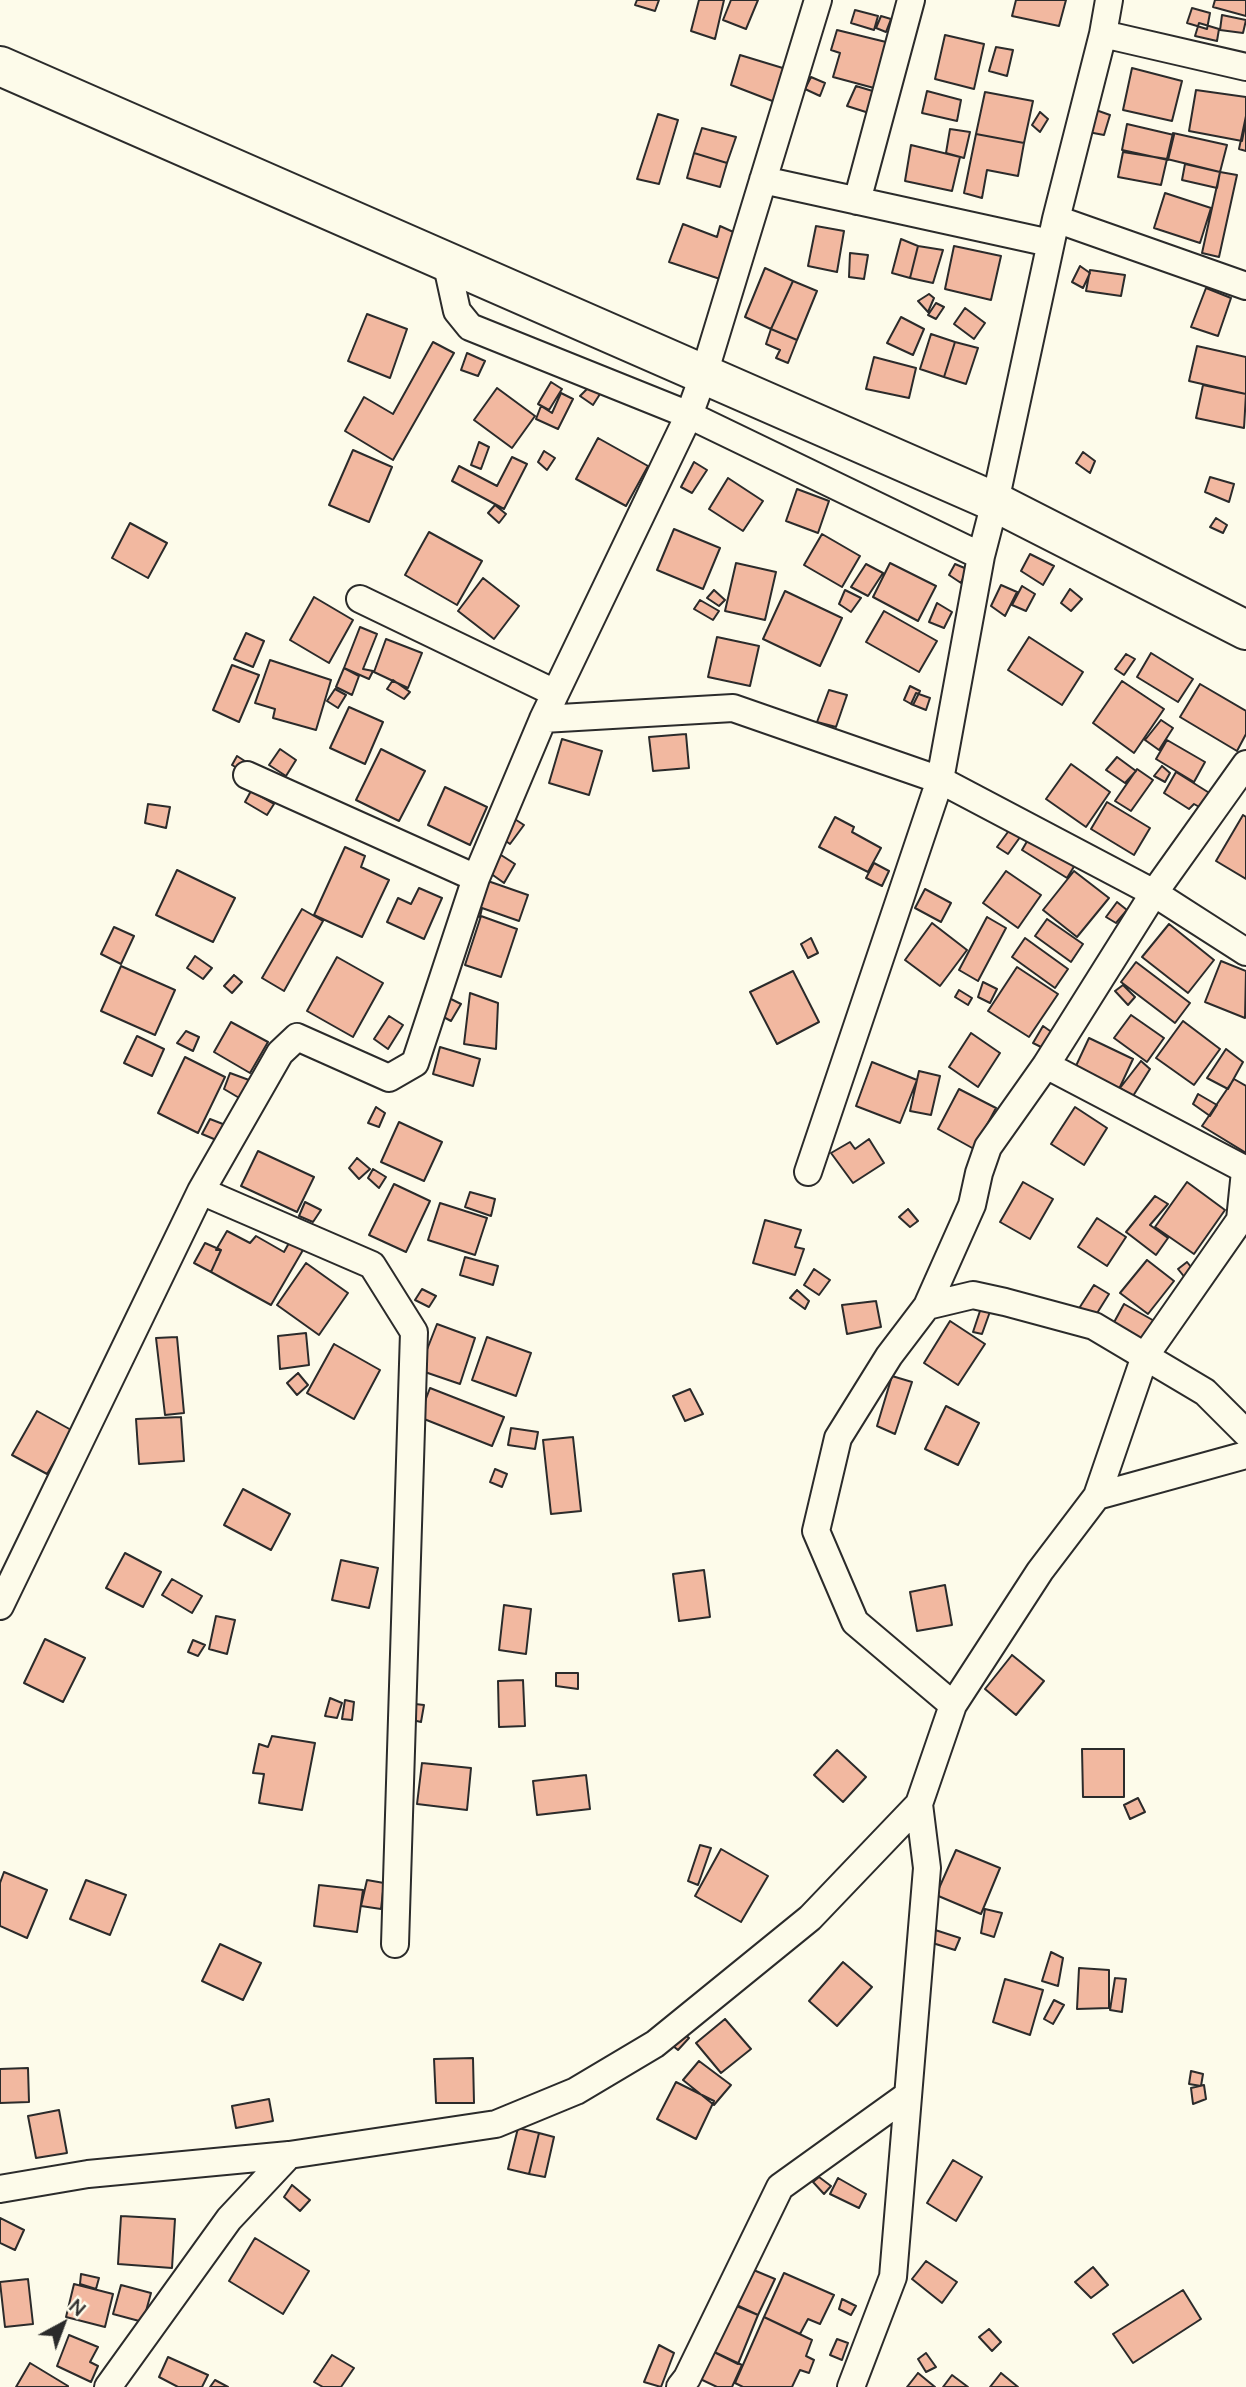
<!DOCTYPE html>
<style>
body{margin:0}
#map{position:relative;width:1246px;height:2387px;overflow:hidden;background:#fdfbea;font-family:"Nunito Sans",sans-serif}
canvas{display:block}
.north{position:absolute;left:28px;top:2289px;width:70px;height:70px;-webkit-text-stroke:5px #fdfbea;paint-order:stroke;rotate:41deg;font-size:19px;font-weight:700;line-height:28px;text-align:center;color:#2b2b2b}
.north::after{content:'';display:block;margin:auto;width:24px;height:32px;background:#2b2b2b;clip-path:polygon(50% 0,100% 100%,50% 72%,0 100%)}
</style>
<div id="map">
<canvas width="1246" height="2387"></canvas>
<div class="north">N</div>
</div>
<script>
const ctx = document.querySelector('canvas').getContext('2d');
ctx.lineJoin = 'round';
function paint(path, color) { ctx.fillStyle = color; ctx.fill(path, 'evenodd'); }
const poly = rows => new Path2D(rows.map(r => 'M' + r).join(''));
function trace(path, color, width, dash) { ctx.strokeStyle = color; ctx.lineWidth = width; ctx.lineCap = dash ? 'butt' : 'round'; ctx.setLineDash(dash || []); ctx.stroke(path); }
const building = poly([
 [637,0,659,0,655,11,635,5,637,0],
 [699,0,724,0,715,39,691,31,699,0],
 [731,0,758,0,746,29,723,20,731,0],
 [1016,0,1066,0,1059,26,1012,16,1016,0],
 [1215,0,1246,0,1246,16,1213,7,1215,0],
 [1192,8,1210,13,1207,29,1187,23,1192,8],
 [855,10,878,16,874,30,851,23,855,10],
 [1222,15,1246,20,1243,33,1220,30,1222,15],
 [881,16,891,19,886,32,876,28,881,16],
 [1199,23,1219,29,1217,41,1195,36,1199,23],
 [837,30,886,42,874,88,833,77,840,53,831,50,837,30],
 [945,35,984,44,974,89,935,79,945,35],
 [996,47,1013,50,1007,76,989,71,996,47],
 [740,55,786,69,775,102,731,85,740,55],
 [1132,68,1182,81,1172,121,1123,110,1132,68],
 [811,77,825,83,820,96,805,89,811,77],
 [856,86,876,92,869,113,847,106,856,86],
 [1196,90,1246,97,1246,121,1242,141,1189,131,1196,90],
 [927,91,961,100,957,121,922,113,927,91],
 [985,92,1033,101,1024,143,976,134,985,92],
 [1093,109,1110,115,1104,135,1088,132,1093,109],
 [1040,112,1048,119,1040,132,1032,125,1040,112],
 [658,114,678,120,659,184,637,179,658,114],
 [1246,116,1246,151,1239,149,1246,116],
 [1127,124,1174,135,1168,160,1122,150,1127,124],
 [702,128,736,137,727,163,694,153,702,128],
 [950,129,970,132,964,158,946,153,950,129],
 [1173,133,1227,145,1220,172,1167,159,1173,133],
 [976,134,1024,143,1018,176,987,170,982,198,964,193,976,134],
 [911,145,960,157,952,191,905,181,911,145],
 [1123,152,1167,159,1161,185,1118,177,1123,152],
 [694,153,727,163,720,187,687,178,694,153],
 [1185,164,1220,172,1217,188,1182,180,1185,164],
 [1220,172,1237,175,1219,257,1202,253,1220,172],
 [1165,193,1211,208,1200,243,1154,228,1165,193],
 [683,224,717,237,720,226,740,235,726,281,669,262,683,224],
 [816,226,844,231,837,272,808,266,816,226],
 [901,239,918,246,910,278,892,273,901,239],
 [918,246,943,250,933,283,910,278,918,246],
 [954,246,1001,256,991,300,945,289,954,246],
 [850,253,868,255,864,279,849,277,850,253],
 [1080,266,1090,273,1083,288,1072,282,1080,266],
 [765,268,793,281,771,329,745,317,765,268],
 [1090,270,1125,275,1121,296,1086,291,1090,270],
 [793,281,817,291,797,340,771,329,793,281],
 [1206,288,1231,298,1218,336,1191,327,1206,288],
 [929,294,934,298,928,312,918,301,929,294],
 [936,303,944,307,936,319,928,315,936,303],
 [965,308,985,323,974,339,954,324,965,308],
 [367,314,407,329,390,378,348,361,367,314],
 [901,317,924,329,913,355,887,343,901,317],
 [771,329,797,340,788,363,776,358,780,350,766,344,771,329],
 [931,334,955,342,944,377,920,369,931,334],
 [433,342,454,353,393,460,345,431,364,397,393,414,433,342],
 [955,342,978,348,966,384,944,377,955,342],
 [1197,346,1246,357,1246,394,1189,381,1197,346],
 [467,353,485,361,478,376,461,370,467,353],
 [874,357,916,368,909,398,866,389,874,357],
 [551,382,562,389,549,410,538,404,551,382],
 [1203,385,1246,394,1244,428,1196,418,1203,385],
 [589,387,600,394,593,405,580,396,589,387],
 [497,388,535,416,512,448,474,420,497,388],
 [561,393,573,399,558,429,536,419,541,406,552,413,561,393],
 [598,438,648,466,626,506,576,479,598,438],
 [479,442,489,447,481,469,471,465,479,442],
 [353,450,392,467,369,522,329,505,353,450],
 [544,451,555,458,547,470,538,462,544,451],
 [1083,452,1095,461,1090,473,1076,463,1083,452],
 [512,457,527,464,504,509,452,481,459,466,497,486,512,457],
 [694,462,707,470,692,493,681,487,694,462],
 [1210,477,1234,484,1229,502,1205,492,1210,477],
 [728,478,763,501,743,531,709,509,728,478],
 [797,489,829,501,818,533,786,521,797,489],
 [495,505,506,514,499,523,488,513,495,505],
 [1216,518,1227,525,1223,533,1210,527,1216,518],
 [130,523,167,543,148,578,112,558,130,523],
 [674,529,720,548,703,589,657,570,674,529],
 [429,532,482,561,457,605,405,575,429,532],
 [822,534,860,556,842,587,804,565,822,534],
 [1030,554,1054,566,1043,585,1021,571,1030,554],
 [736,563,776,572,765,620,725,611,736,563],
 [890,563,936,586,918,621,873,597,890,563],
 [866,564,883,573,868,596,851,587,866,564],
 [955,564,967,569,961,583,949,575,955,564],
 [483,578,519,606,494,639,458,611,483,578],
 [1001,585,1017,592,1005,616,991,606,1001,585],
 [1022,586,1035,594,1026,611,1012,605,1022,586],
 [1070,589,1082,599,1071,611,1061,603,1070,589],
 [714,590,725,600,719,606,707,598,714,590],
 [845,590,861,598,851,612,839,604,845,590],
 [785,591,842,618,820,666,763,639,785,591],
 [314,597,353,620,329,663,290,640,314,597],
 [700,600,719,611,713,620,694,609,700,600],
 [937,603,952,612,944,628,929,622,937,603],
 [884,611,937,641,919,672,866,642,884,611],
 [360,627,377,634,363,669,373,671,369,679,344,668,360,627],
 [246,633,264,641,253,667,234,659,246,633],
 [717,637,759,646,750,686,708,677,717,637],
 [1029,637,1083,672,1062,705,1008,670,1029,637],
 [386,639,422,653,408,688,374,672,386,639],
 [1151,653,1193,679,1178,702,1137,677,1151,653],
 [1126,654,1135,659,1124,675,1115,669,1126,654],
 [270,660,331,680,316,730,273,718,275,709,255,703,270,660],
 [232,665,259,675,239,722,213,710,232,665],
 [344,668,359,676,352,695,336,687,344,668],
 [393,680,410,692,404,699,387,689,393,680],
 [1122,681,1164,709,1134,753,1093,723,1122,681],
 [1200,684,1246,711,1246,734,1237,751,1180,717,1200,684],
 [910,686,920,691,913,705,904,700,910,686],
 [335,689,346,695,338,708,327,701,335,689],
 [829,690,847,695,836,727,817,722,829,690],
 [916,693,930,698,926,710,911,704,916,693],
 [349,707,383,722,365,764,330,748,349,707],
 [1161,720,1173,728,1159,750,1145,740,1161,720],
 [686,734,689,768,653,771,649,737,686,734],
 [562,739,602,751,589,795,549,783,562,739],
 [1167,740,1205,762,1194,782,1156,759,1167,740],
 [280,749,296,760,286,776,269,765,280,749],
 [381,749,425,771,399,821,356,800,381,749],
 [237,756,251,765,247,774,232,765,237,756],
 [1117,757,1136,771,1125,783,1106,770,1117,757],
 [1071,764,1110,792,1086,827,1046,799,1071,764],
 [1162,766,1170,773,1165,782,1154,776,1162,766],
 [1137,769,1153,780,1131,811,1115,801,1137,769],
 [1176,772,1211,794,1201,808,1194,804,1189,809,1164,793,1176,772],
 [445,787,487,807,470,845,428,825,445,787],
 [251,791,274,804,267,815,245,802,251,791],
 [1107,802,1150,828,1134,855,1091,829,1107,802],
 [148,804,170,807,166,828,145,823,148,804],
 [1243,815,1246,817,1246,879,1216,861,1243,815],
 [510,816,524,825,510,844,496,834,510,816],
 [835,817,854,827,852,832,881,848,868,872,819,847,835,817],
 [1013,825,1023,833,1008,854,997,847,1013,825],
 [1033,831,1078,860,1067,878,1022,850,1033,831],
 [345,847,365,856,361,867,389,880,362,937,314,915,345,847],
 [501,855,515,864,504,883,490,873,501,855],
 [874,863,889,871,882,886,866,878,874,863],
 [177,870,235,898,213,942,156,915,177,870],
 [1006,871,1041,895,1018,928,983,903,1006,871],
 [1074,871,1109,898,1077,937,1043,910,1074,871],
 [485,880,528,895,519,921,482,908,480,917,471,915,485,880],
 [419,888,442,898,424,939,387,922,398,898,411,904,419,888],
 [925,889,951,903,941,922,915,908,925,889],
 [1117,902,1127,910,1116,923,1106,917,1117,902],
 [302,909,323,921,284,991,262,978,302,909],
 [481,916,517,929,501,977,465,965,481,916],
 [987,917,1006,928,978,981,959,970,987,917],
 [1047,919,1083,944,1071,962,1035,936,1047,919],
 [932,923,967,950,940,986,905,960,932,923],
 [1169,924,1214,960,1188,993,1142,957,1169,924],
 [114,927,134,936,121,964,101,954,114,927],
 [811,938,818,953,808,958,801,944,811,938],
 [1025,938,1068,969,1055,988,1012,957,1025,938],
 [195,956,212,968,203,979,187,968,195,956],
 [337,957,383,983,353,1037,307,1011,337,957],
 [1221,961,1246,971,1245,1018,1205,1002,1221,961],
 [1136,962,1190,1003,1175,1023,1121,982,1136,962],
 [121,966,175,990,155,1035,101,1011,121,966],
 [1017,967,1058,994,1029,1037,988,1011,1017,967],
 [793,971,819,1022,777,1044,750,992,793,971],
 [234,975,242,982,232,993,224,986,234,975],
 [983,982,997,989,990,1003,978,997,983,982],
 [1123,985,1135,997,1128,1005,1115,991,1123,985],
 [959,990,972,998,968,1005,955,997,959,990],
 [470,993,498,1003,496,1049,464,1044,470,993],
 [445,996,461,1004,451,1021,436,1013,445,996],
 [1131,1015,1164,1038,1147,1062,1114,1038,1131,1015],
 [389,1016,403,1025,388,1049,374,1039,389,1016],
 [1183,1021,1220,1049,1194,1085,1156,1058,1183,1021],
 [231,1022,268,1042,250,1073,214,1052,231,1022],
 [1043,1026,1053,1033,1043,1048,1033,1043,1043,1026],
 [186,1031,199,1037,193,1051,177,1043,186,1031],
 [971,1033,1000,1053,978,1087,949,1067,971,1033],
 [137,1036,164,1049,152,1076,124,1063,137,1036],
 [1089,1038,1133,1059,1119,1089,1075,1068,1089,1038],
 [440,1047,480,1059,473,1086,433,1074,440,1047],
 [1226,1049,1243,1062,1228,1089,1207,1078,1226,1049],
 [185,1057,225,1077,198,1133,158,1113,185,1057],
 [1141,1061,1150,1069,1133,1096,1120,1088,1141,1061],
 [872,1062,917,1080,900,1123,856,1106,872,1062],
 [919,1071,940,1076,931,1115,910,1111,919,1071],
 [230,1073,249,1080,241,1099,224,1089,230,1073],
 [1234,1079,1246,1086,1246,1153,1202,1126,1234,1079],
 [959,1089,996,1108,974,1149,938,1129,959,1089],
 [1198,1094,1217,1105,1210,1116,1193,1104,1198,1094],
 [376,1107,385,1113,379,1127,368,1123,376,1107],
 [1075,1107,1107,1128,1084,1165,1051,1144,1075,1107],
 [210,1119,228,1126,221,1142,202,1134,210,1119],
 [399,1122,442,1142,424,1181,381,1162,399,1122],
 [869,1139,884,1163,853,1183,831,1153,850,1142,855,1149,869,1139],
 [258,1151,314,1177,297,1212,241,1186,258,1151],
 [357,1158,370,1169,359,1179,349,1168,357,1158],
 [373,1169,386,1177,379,1188,368,1178,373,1169],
 [1023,1182,1053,1199,1030,1239,1000,1222,1023,1182],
 [1187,1182,1225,1210,1194,1254,1155,1227,1187,1182],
 [394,1184,430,1201,406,1252,369,1235,394,1184],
 [470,1192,495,1199,491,1216,465,1207,470,1192],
 [1155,1196,1168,1204,1150,1225,1168,1238,1156,1255,1126,1232,1155,1196],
 [305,1202,321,1210,313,1222,299,1216,305,1202],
 [440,1203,487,1218,475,1255,428,1240,440,1203],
 [908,1209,918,1221,910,1227,899,1217,908,1209],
 [1097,1218,1126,1237,1107,1266,1078,1247,1097,1218],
 [765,1220,801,1230,795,1247,804,1249,795,1275,753,1263,765,1220],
 [227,1231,250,1243,256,1236,284,1252,289,1243,303,1250,271,1305,211,1272,221,1250,216,1250,227,1231],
 [205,1243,221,1250,211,1272,194,1263,205,1243],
 [465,1257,498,1266,493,1285,460,1275,465,1257],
 [1147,1260,1174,1281,1148,1314,1120,1293,1147,1260],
 [1187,1262,1195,1272,1186,1279,1178,1269,1187,1262],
 [306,1263,348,1293,319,1335,277,1305,306,1263],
 [814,1269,830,1280,819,1295,804,1285,814,1269],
 [1094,1285,1109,1294,1094,1318,1078,1310,1094,1285],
 [422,1289,436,1296,429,1307,415,1300,422,1289],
 [797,1290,809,1301,805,1309,790,1298,797,1290],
 [876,1301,881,1327,847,1334,842,1305,876,1301],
 [983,1302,992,1306,982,1334,973,1332,983,1302],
 [1124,1304,1158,1323,1146,1345,1112,1326,1124,1304],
 [950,1321,985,1344,958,1385,924,1363,950,1321],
 [437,1324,475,1338,460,1384,419,1370,437,1324],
 [306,1333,309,1365,280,1369,278,1336,306,1333],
 [177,1337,184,1413,165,1415,156,1338,177,1337],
 [487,1337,531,1353,516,1396,472,1380,487,1337],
 [334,1344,380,1370,354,1419,307,1393,334,1344],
 [298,1373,308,1385,297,1395,287,1383,298,1373],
 [892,1376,912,1382,895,1434,877,1426,892,1376],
 [430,1388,504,1417,492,1446,419,1417,430,1388],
 [690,1389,703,1414,685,1421,673,1396,690,1389],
 [946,1406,979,1423,958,1465,925,1449,946,1406],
 [37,1411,73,1431,47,1474,12,1455,37,1411],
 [181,1417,184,1461,139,1464,136,1419,181,1417],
 [511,1428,538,1432,535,1449,508,1445,511,1428],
 [573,1437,581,1511,551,1514,543,1440,573,1437],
 [495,1469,507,1474,502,1487,490,1482,495,1469],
 [243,1489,290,1514,271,1550,224,1525,243,1489],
 [125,1553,161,1572,143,1607,106,1588,125,1553],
 [341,1560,378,1568,369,1608,332,1600,341,1560],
 [704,1570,710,1617,679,1621,673,1574,704,1570],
 [172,1579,202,1596,192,1613,162,1595,172,1579],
 [945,1585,952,1625,917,1631,910,1592,945,1585],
 [504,1605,531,1609,526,1654,499,1650,504,1605],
 [216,1616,235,1620,227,1654,209,1649,216,1616],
 [45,1639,85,1658,63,1702,24,1683,45,1639],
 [193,1640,205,1645,198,1656,188,1652,193,1640],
 [1012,1655,1044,1681,1016,1715,985,1689,1012,1655],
 [556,1673,578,1673,578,1689,556,1686,556,1673],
 [523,1680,525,1726,499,1727,498,1681,523,1680],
 [330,1698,342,1703,337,1718,325,1716,330,1698],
 [345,1700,354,1702,352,1720,342,1719,345,1700],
 [406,1703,424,1705,421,1722,404,1718,406,1703],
 [272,1736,315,1743,302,1810,259,1803,264,1774,253,1773,259,1744,268,1747,272,1736],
 [1082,1749,1124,1749,1124,1797,1083,1797,1082,1749],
 [837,1750,866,1777,843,1802,814,1775,837,1750],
 [422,1763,471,1768,467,1810,417,1804,422,1763],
 [586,1775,590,1809,537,1815,533,1781,586,1775],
 [1138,1798,1145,1812,1130,1819,1124,1805,1138,1798],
 [700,1845,711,1848,698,1885,688,1881,700,1845],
 [721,1849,768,1876,741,1922,695,1896,721,1849],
 [956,1850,1000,1868,981,1914,936,1895,956,1850],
 [4,1872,47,1890,27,1938,0,1926,0,1883,4,1872],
 [86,1880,126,1895,110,1935,70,1919,86,1880],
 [367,1880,384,1883,381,1909,361,1906,367,1880],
 [319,1885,363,1890,357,1932,314,1926,319,1885],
 [985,1909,1002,1913,994,1937,981,1933,985,1909],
 [929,1928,960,1938,955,1950,926,1941,929,1928],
 [220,1944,261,1963,243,2000,202,1981,220,1944],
 [1051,1952,1063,1958,1058,1986,1042,1981,1051,1952],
 [843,1962,872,1987,837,2026,809,2001,843,1962],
 [1079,1968,1109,1970,1109,2008,1077,2009,1079,1968],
 [1115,1978,1126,1979,1122,2012,1110,2010,1115,1978],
 [1005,1979,1043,1990,1030,2035,993,2022,1005,1979],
 [1054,2000,1064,2005,1053,2024,1044,2019,1054,2000],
 [725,2019,751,2049,721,2073,696,2043,725,2019],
 [676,2027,689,2038,678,2050,667,2041,676,2027],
 [473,2058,474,2103,436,2103,434,2059,473,2058],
 [699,2061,731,2085,714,2105,683,2080,699,2061],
 [28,2068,29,2102,0,2103,0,2069,28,2068],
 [1191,2071,1203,2074,1201,2086,1189,2084,1191,2071],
 [676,2082,714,2101,696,2139,657,2119,676,2082],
 [1204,2085,1206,2099,1193,2104,1191,2088,1204,2085],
 [269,2099,273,2121,236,2128,232,2106,269,2099],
 [59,2110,67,2153,36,2158,28,2116,59,2110],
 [518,2128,539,2133,529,2174,508,2169,518,2128],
 [539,2133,554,2137,545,2177,529,2174,539,2133],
 [953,2160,982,2177,956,2221,927,2203,953,2160],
 [819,2177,831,2186,824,2194,813,2182,819,2177],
 [838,2178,866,2194,859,2208,830,2194,838,2178],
 [292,2185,310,2200,300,2211,284,2197,292,2185],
 [121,2216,175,2219,172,2268,118,2264,121,2216],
 [0,2218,24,2230,15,2250,0,2243,0,2218],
 [255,2238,309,2271,283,2314,229,2281,255,2238],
 [926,2261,957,2282,942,2303,912,2279,926,2261],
 [744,2266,775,2279,758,2315,727,2302,744,2266],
 [1093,2267,1108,2285,1091,2298,1075,2282,1093,2267],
 [784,2273,834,2295,820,2324,808,2319,800,2334,764,2317,784,2273],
 [81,2274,99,2278,96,2289,80,2284,81,2274],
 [28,2279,33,2324,5,2327,0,2282,28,2279],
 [74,2284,113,2294,105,2327,66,2317,74,2284],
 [121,2285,151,2293,143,2322,113,2314,121,2285],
 [1183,2290,1201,2319,1133,2363,1113,2334,1183,2290],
 [842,2299,856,2306,851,2315,839,2309,842,2299],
 [730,2302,758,2315,738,2364,708,2349,730,2302],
 [764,2317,812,2340,806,2356,814,2360,809,2373,800,2370,792,2387,743,2387,735,2383,764,2317],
 [989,2329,1001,2342,992,2351,979,2337,989,2329],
 [69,2335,98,2347,90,2362,98,2366,91,2382,57,2366,69,2335],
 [837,2339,848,2343,842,2360,830,2355,837,2339],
 [659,2345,674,2353,661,2387,644,2382,659,2345],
 [708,2349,742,2365,732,2387,717,2387,696,2377,708,2349],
 [926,2353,936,2367,926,2372,918,2359,926,2353],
 [332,2355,354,2368,341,2387,323,2387,314,2382,332,2355],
 [168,2357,208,2375,202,2387,178,2387,159,2377,168,2357],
 [30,2363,68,2386,68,2387,16,2387,30,2363],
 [918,2373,935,2387,907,2387,918,2373],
 [1001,2373,1018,2387,990,2387,1001,2373],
 [952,2375,968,2387,943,2387,952,2375],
 [215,2380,228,2387,210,2387,215,2380]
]);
paint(building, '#f2b8a0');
trace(building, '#2b2b2b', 2);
const minor = poly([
 [1103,34,1246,67],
 [763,180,1050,243],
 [857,201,911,0],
 [1056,219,1246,286],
 [446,261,457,311,470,327,689,415,981,556],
 [360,599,555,693],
 [543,719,733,708,940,780,1154,893,1246,952],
 [247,775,476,878],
 [1046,1065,1246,1170],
 [808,1172,940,780,981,556,995,502,1056,219,1103,34,1109,0],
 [201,1191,372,1265,414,1332,395,1944],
 [927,1306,972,1205,979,1173,988,1147,1046,1065,1154,893,1246,764],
 [1097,1496,1145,1356,1240,1220,1245,1171],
 [0,1606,201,1191,280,1053,297,1037,389,1078,415,1063,476,878,543,719,689,415,704,374,818,0],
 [953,1705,855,1622,816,1531,838,1438,889,1356,927,1306,973,1295,1005,1302,1094,1326,1205,1392,1246,1433],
 [0,2189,88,2174,289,2155,496,2124,576,2091,655,2044,810,1918,919,1804,953,1705,1040,1571,1097,1496,1246,1455],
 [108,2387,229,2219,289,2155],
 [680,2387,687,2378,780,2187,908,2095],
 [851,2387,893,2277,927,1868,919,1804]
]);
const highway = poly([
 [0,66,995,502,1246,630]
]);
trace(minor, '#2b2b2b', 30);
trace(highway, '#2b2b2b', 42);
trace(minor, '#fdfbea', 26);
trace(highway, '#fdfbea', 38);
</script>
